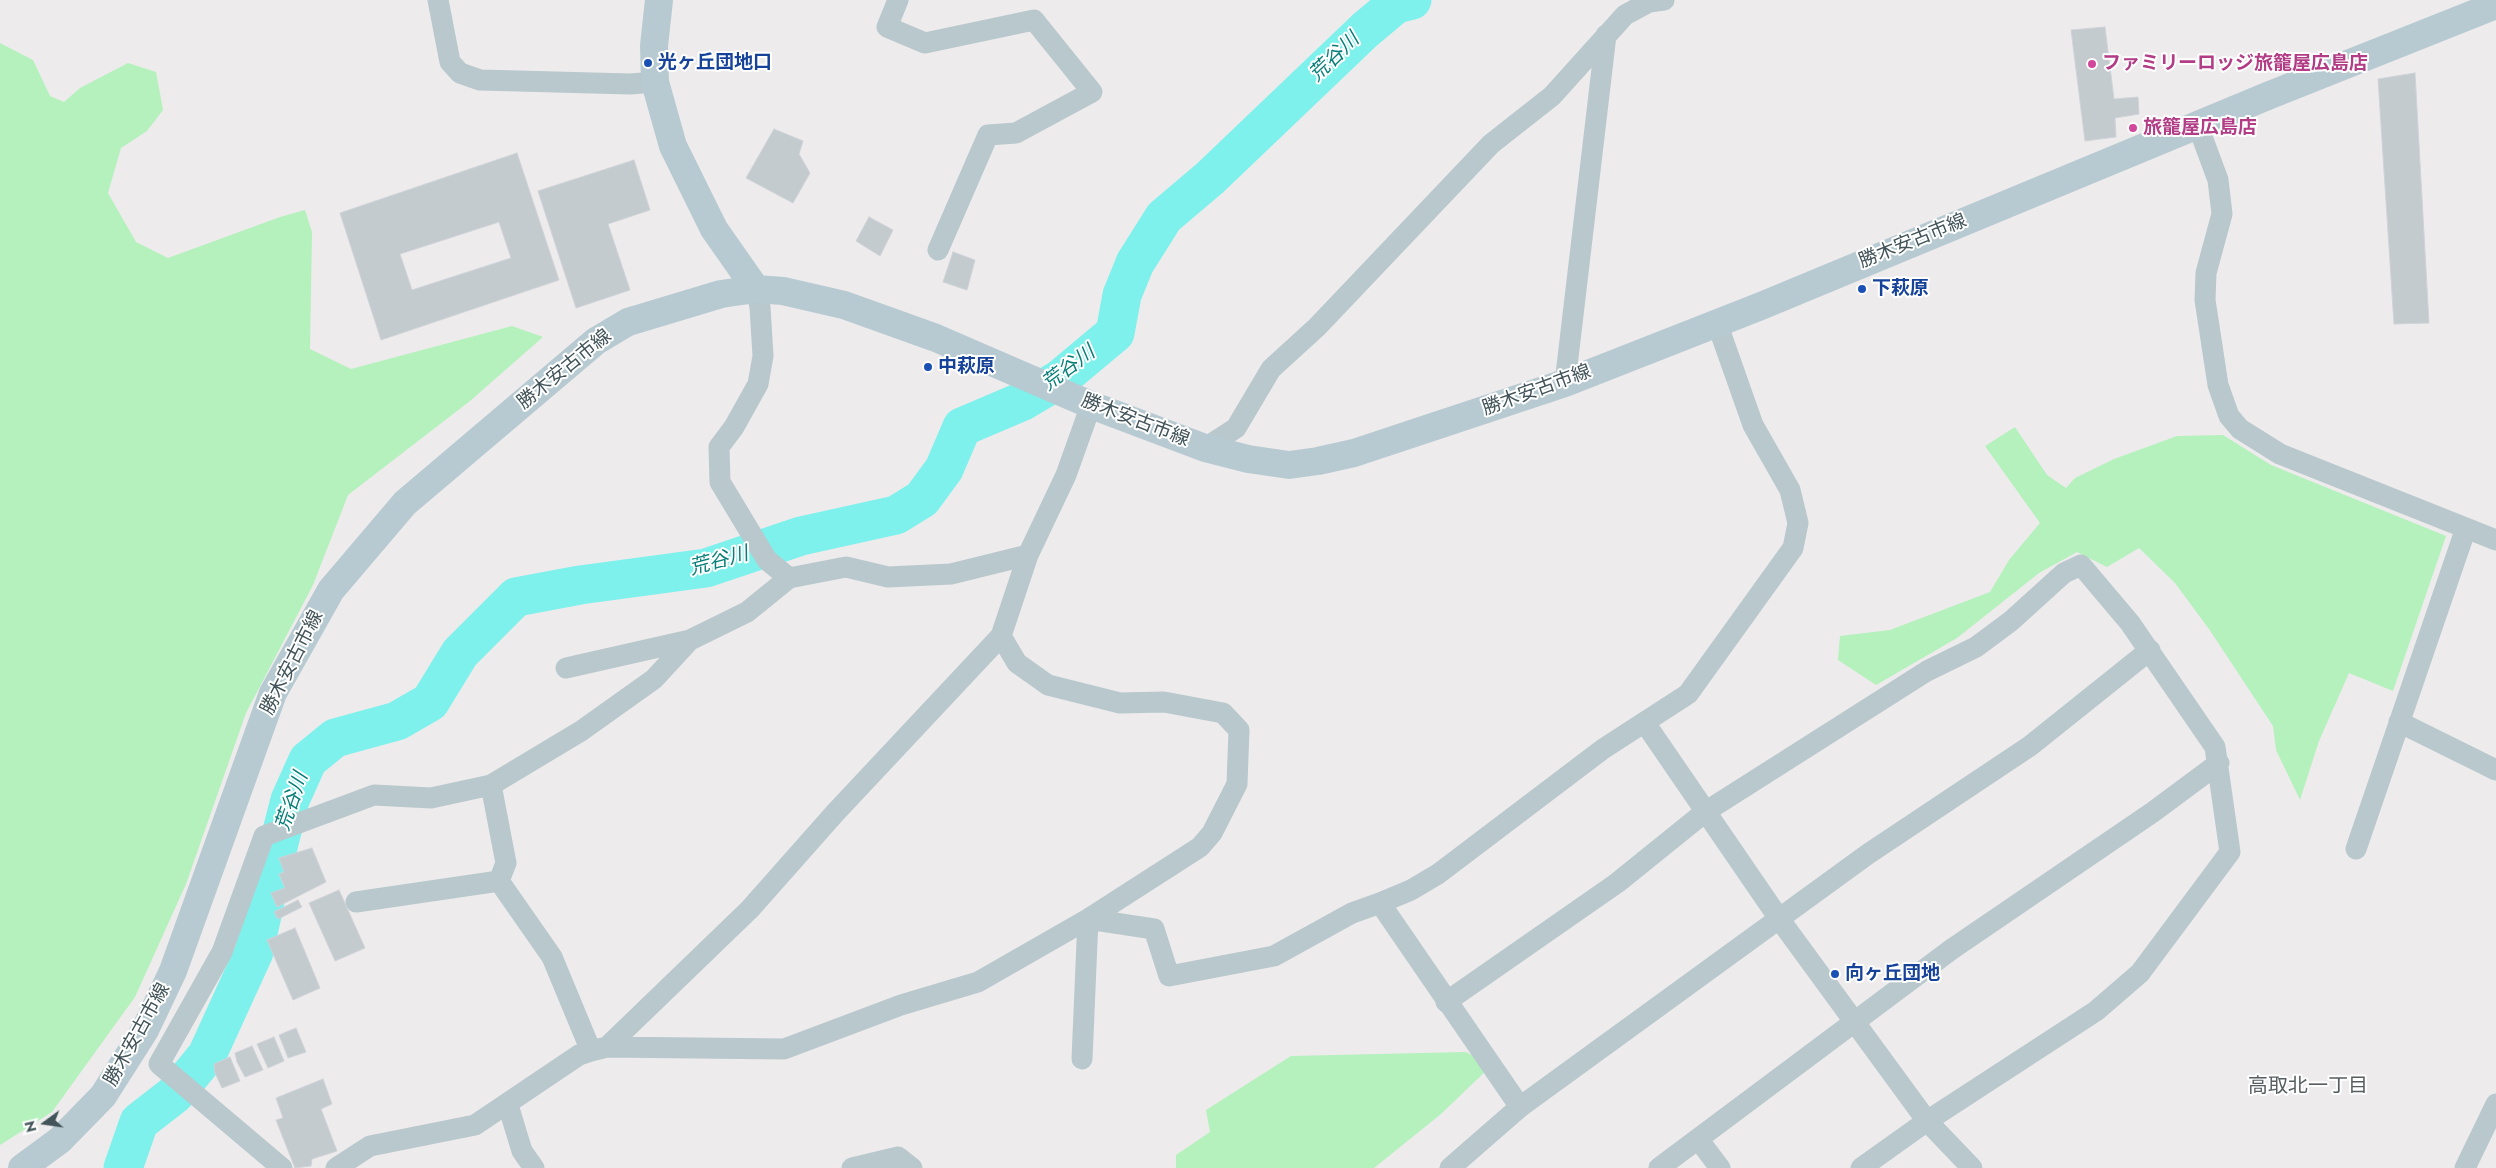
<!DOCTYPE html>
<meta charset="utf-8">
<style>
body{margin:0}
#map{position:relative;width:2496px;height:1168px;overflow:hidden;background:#eeebec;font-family:Jost,sans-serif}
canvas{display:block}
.north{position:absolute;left:20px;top:1098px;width:50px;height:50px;-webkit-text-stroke:4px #fff;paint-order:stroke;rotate:256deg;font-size:14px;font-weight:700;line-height:20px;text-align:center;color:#425459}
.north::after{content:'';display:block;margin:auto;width:18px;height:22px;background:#425459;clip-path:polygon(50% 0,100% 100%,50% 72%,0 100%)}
</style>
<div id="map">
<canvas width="2496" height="1168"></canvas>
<div class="north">N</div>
</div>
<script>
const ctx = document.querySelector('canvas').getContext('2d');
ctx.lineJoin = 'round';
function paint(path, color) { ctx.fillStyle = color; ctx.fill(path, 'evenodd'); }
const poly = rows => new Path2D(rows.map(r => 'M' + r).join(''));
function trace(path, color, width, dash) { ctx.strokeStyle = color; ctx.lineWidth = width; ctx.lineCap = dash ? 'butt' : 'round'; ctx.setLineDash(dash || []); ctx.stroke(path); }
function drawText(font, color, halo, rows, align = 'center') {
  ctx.font = font + ' Jost,"Noto Sans JP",sans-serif'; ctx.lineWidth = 4; ctx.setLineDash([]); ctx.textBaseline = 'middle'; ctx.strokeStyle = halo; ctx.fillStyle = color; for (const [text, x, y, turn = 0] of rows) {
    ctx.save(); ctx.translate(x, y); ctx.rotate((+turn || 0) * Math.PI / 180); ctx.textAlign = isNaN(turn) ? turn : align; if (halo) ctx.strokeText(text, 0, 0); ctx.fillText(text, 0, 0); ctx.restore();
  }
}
paint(poly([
 [0,43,33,60,50,96,64,102,80,88,128,63,156,72,163,110,147,131,121,148,108,193,136,242,168,258,280,217,305,210,312,232,310,349,351,369,512,326,543,337,470,401,348,495,313,585,246,713,186,884,135,997,52,1112,0,1145],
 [2015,427,2047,475,2066,488,2075,478,2114,459,2177,436,2223,435,2271,465,2446,536,2393,691,2349,673,2319,741,2300,800,2276,750,2273,726,2209,629,2175,583,2139,548,2107,567,2077,552,2039,573,1957,638,1876,685,1838,660,1840,636,1890,630,1990,592,2009,560,2040,523,1985,446],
 [1466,1052,1491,1066,1441,1114,1374,1168,1176,1168,1176,1155,1210,1132,1206,1110,1291,1056]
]), '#b4f1bc');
trace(poly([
 [123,1168,139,1122,175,1094,207,1055,254,952,270,878,290,800,308,760,335,738,397,721,430,702,460,653,516,597,580,585,706,568,801,536,896,515,922,499,944,469,962,427,1023,401,1060,379,1115,333,1122,295,1135,263,1164,217,1210,178,1365,30,1396,4,1412,0]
]), '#7ef1ec', 39);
const building = poly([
 [2105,27,2114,99,2138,97,2139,114,2115,118,2116,137,2085,141,2071,30,2105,27],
 [2415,73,2429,323,2394,324,2378,79,2415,73],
 [774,129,803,141,799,154,810,173,793,203,746,178,774,129],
 [517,153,559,280,381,340,340,213,517,153],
 [499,222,511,258,412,290,400,254,499,222],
 [634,160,650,210,608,224,630,290,576,308,538,191,634,160],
 [869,217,893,230,880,256,856,241,869,217],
 [953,252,975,260,967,290,943,282,953,252],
 [312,848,326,882,277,907,271,893,285,888,279,874,284,872,279,858,312,848],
 [339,890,365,948,335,961,309,903,339,890],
 [298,900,302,907,278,919,274,912,298,900],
 [295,928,320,988,293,1000,267,940,295,928],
 [296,1028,306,1052,288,1058,279,1035,296,1028],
 [274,1037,284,1061,268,1068,257,1044,274,1037],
 [252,1046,263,1070,245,1077,237,1062,235,1053,252,1046],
 [230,1057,240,1081,222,1088,215,1073,214,1064,230,1057],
 [323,1079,332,1104,321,1109,337,1151,312,1159,311,1166,295,1168,276,1120,283,1118,276,1098,323,1079]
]);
paint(building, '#c4cbcf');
trace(building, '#ced3d8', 1);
trace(poly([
 [438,0,450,62,460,73,480,80,630,84,655,82],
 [898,0,887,27,925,43,1034,20,1092,92,1016,133,988,135,938,250],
 [2198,126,2218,180,2222,214,2206,273,2205,300,2218,385,2229,416,2240,429,2280,454,2496,540],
 [756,289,760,307,763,356,758,384,734,427,719,447,720,482,767,560,789,578],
 [1565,383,1606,35],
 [1205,448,1236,428,1271,369,1317,327,1491,144,1552,96,1625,15,1649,2,1664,0],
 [566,668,690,640],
 [2399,722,2496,770],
 [1645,723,1780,920,1927,1121,1972,1168],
 [491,785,506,863,499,881,552,957,591,1051],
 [2356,849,2466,528],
 [356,902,499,881],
 [1446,1002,1617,883,1705,812,1927,671,1976,647,2011,621,2064,573,2081,565,2130,623,2215,747,2230,852,2140,973,2096,1011,1927,1121,1861,1168],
 [607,1047,750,909,835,813,1001,636,1028,555,1066,475,1091,405],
 [1082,1059,1088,919,1154,929,1169,976,1274,956,1352,913,1380,903],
 [508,1105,522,1151,534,1168],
 [1520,1107,1380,903,1411,890,1438,874,1603,749,1688,694,1793,548,1798,523,1790,490,1753,425,1717,323],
 [1698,1139,1720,1168],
 [282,1168,159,1064,222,952,264,836,374,795,431,798,491,785,581,731,654,679,690,640,747,612,789,578,846,567,888,577,951,574,1028,555],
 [336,1168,370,1146,475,1125,579,1055,591,1051,607,1047,784,1049,901,1005,978,982,1088,919,1200,847,1212,833,1237,784,1239,730,1223,713,1164,702,1120,703,1048,685,1017,663,1001,636],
 [852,1168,898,1157,912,1168],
 [1450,1168,1520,1107,1868,854,2030,746,2150,650],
 [1659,1168,1952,949,2153,812,2219,763],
 [2465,1168,2496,1104]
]), '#b8c8cc', 21);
trace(poly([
 [659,0,654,46,655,82,673,146,714,229,756,289],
 [22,1168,60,1140,103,1096,145,1030,173,971,273,693,331,590,405,503,596,341,628,322,721,294,756,289,783,291,844,305,936,338,1091,405,1205,448,1248,459,1289,465,1318,461,1354,453,1565,383,1761,306,2270,95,2496,5]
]), '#b7cad1', 28);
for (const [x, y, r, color] of [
 [648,63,5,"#1a4fb4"],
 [2092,64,5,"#d1479c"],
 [2133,128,5,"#d1479c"],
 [1862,289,5,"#1a4fb4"],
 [928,367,5,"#1a4fb4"],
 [1835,974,5,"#1a4fb4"]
]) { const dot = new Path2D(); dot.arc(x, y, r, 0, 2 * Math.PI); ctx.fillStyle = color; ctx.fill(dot); trace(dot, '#fff', 2); }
drawText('bold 19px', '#164399', '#fff', [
 ["光ヶ丘団地口",658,63],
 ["下萩原",1872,289],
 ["中萩原",938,367],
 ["向ヶ丘団地",1845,974]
], 'left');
drawText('bold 19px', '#b23c85', '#fff', [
 ["ファミリーロッジ旅籠屋広島店",2102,64],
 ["旅籠屋広島店",2143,128]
], 'left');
drawText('19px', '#425459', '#fff', [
 ["勝木安古市線",1913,242,-22],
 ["勝木安古市線",565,370,-39],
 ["勝木安古市線",1537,391,-20],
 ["勝木安古市線",1135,421,21],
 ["勝木安古市線",293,663,-63],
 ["勝木安古市線",138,1035,-61]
]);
drawText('italic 20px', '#077e78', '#fff', [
 ["荒谷川",1335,58,-44],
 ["荒谷川",1069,369,-37],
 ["荒谷川",719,562,-15],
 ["荒谷川",293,802,-71]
]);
drawText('20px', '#575e60', '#fff', [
 ["高取北一丁目",2308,1087]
]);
</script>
